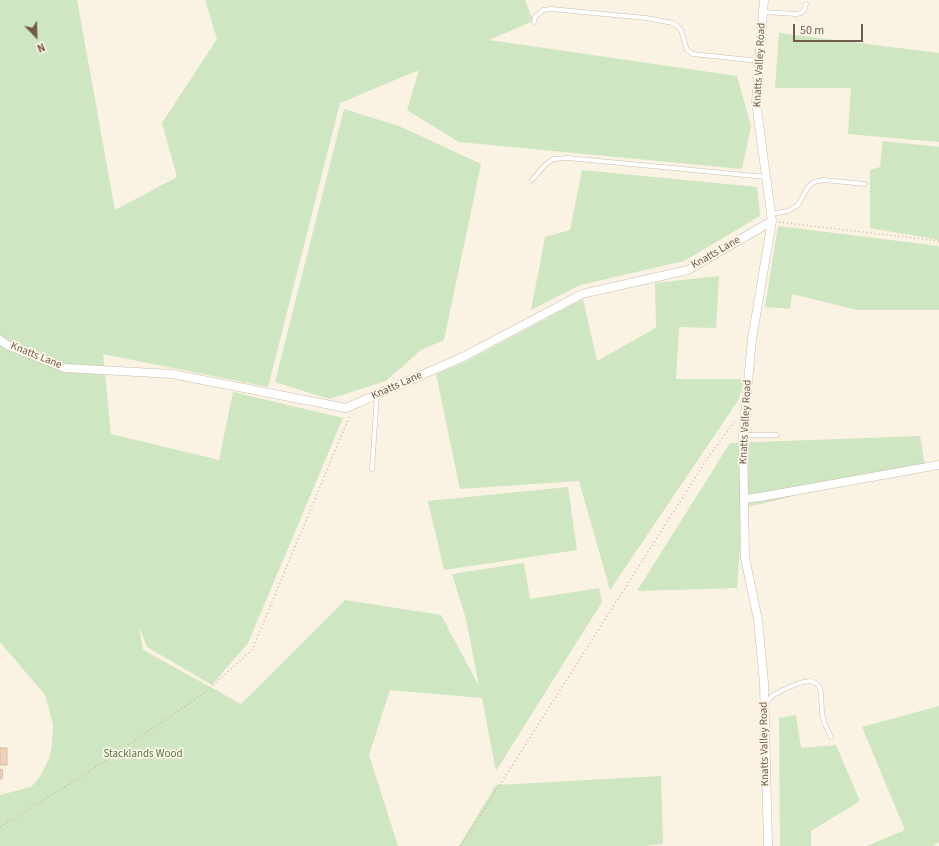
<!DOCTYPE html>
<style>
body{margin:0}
#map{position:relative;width:939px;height:846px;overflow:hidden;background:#faf2e2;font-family:"Source Sans 3",sans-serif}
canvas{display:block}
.north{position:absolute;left:16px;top:16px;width:40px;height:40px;-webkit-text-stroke:3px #fdf6e8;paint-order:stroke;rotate:157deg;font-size:11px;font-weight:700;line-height:16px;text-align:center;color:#6f5a4b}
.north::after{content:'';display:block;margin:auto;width:14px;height:18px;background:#6f5a4b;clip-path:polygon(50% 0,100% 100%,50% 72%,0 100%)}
.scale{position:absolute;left:793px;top:24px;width:70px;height:18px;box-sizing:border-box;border:2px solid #6f5a4b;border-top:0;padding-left:5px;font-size:12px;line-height:14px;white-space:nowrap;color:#6f5a4b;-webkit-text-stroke:3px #fdf6e8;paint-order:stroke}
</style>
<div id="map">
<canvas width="939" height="846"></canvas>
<div class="north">N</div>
<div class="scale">50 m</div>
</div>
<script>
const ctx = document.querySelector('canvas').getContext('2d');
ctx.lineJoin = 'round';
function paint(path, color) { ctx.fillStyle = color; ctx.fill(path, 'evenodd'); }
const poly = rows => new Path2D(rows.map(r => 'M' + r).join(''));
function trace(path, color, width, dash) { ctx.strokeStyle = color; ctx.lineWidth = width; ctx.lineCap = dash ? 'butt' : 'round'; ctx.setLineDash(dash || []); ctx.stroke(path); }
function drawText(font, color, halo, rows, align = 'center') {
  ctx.font = font + ' "Source Sans 3",sans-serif'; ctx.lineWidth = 3.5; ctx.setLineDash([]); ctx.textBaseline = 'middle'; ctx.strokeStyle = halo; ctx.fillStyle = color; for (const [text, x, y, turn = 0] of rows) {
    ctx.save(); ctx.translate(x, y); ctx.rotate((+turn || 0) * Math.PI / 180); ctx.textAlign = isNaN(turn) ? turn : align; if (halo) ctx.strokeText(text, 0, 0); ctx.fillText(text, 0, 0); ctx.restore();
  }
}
paint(poly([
 [0,0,77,0,115,210,177,177,162,123,217,39,205,0,525,0,533,21,489,40,737,76,751,126,742,169,459,142,407,110,419,70,340,103,268,387,103,354,111,434,219,460,233,392,343,418,248,643,212,685,147,647,139,626,143,650,241,704,345,600,441,615,479,686,466,619,452,574,524,563,530,599,599,588,602,602,496,771,482,698,390,690,369,755,398,846,0,846,0,795,31,787,39,778,45,767,50,756,52,743,53,725,49,708,45,695,0,642],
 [779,33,939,53,939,142,848,134,851,88,775,88],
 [344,109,399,126,481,164,444,340,421,350,386,381,329,399,275,382],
 [883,141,939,147,939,240,870,228,870,170,880,167],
 [582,170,757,187,760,216,684,261,580,285,531,310,545,237,570,230],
 [778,226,939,246,939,310,857,310,792,294,790,309,765,307],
 [719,276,716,328,679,327,676,379,744,379,739,399,610,590,579,481,460,489,436,374,467,361,583,299,597,361,656,328,655,283],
 [920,436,925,465,743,508,737,588,637,591,730,443],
 [568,487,577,550,444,570,428,501],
 [939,706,939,842,933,846,867,846,905,830,862,727],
 [796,715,801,748,836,745,860,801,811,831,811,846,780,846,779,718],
 [661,776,663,844,645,846,459,846,496,785]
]), '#cee6c2');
const building = poly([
 [0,748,7,748,7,765,0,765,0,748],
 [0,769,3,770,2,779,0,779,0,769]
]);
paint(building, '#edd3bc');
trace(building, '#debb9e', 1);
const service = poly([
 [763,12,796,14,801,13,804,10,806,4],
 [534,22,535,17,539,14,543,10,551,9,646,18,673,23,676,25,681,30,687,50,693,54,759,61],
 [532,180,545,165,553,159,568,158,766,177],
 [771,214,788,211,798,205,808,187,814,182,824,180,865,184],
 [743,435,777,435],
 [372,469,377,395],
 [765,704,772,696,783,690,799,683,810,681,816,683,820,688,821,694,822,713,824,722,831,737]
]);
const minor = poly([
 [764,0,756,102,772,221,752,339,743,435,745,558,758,620,764,683,768,846],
 [0,340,7,345,65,368,172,374,346,408,463,357,582,294,688,270,772,221],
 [744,499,760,497,939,465]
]);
trace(service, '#ccbdad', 5);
trace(minor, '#ccbdad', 9);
trace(poly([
 [779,222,939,241],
 [0,827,84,775,203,694,252,650,350,415],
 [461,846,709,456,735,421]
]), '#d1b7a0', 1.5, [1, 3]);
trace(service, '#fff', 4);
trace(minor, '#fff', 8);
drawText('11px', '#6f5a4b', '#fdf6e8', [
 ["Knatts Valley Road",760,65,-87],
 ["Knatts Lane",716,253,-30],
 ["Knatts Lane",36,356,22],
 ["Knatts Lane",397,386,-24],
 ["Knatts Valley Road",746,422,-87],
 ["Knatts Valley Road",765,744,-91]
]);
drawText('11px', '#537a47', '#fdf6e8', [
 ["Stacklands Wood",143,755]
]);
</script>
